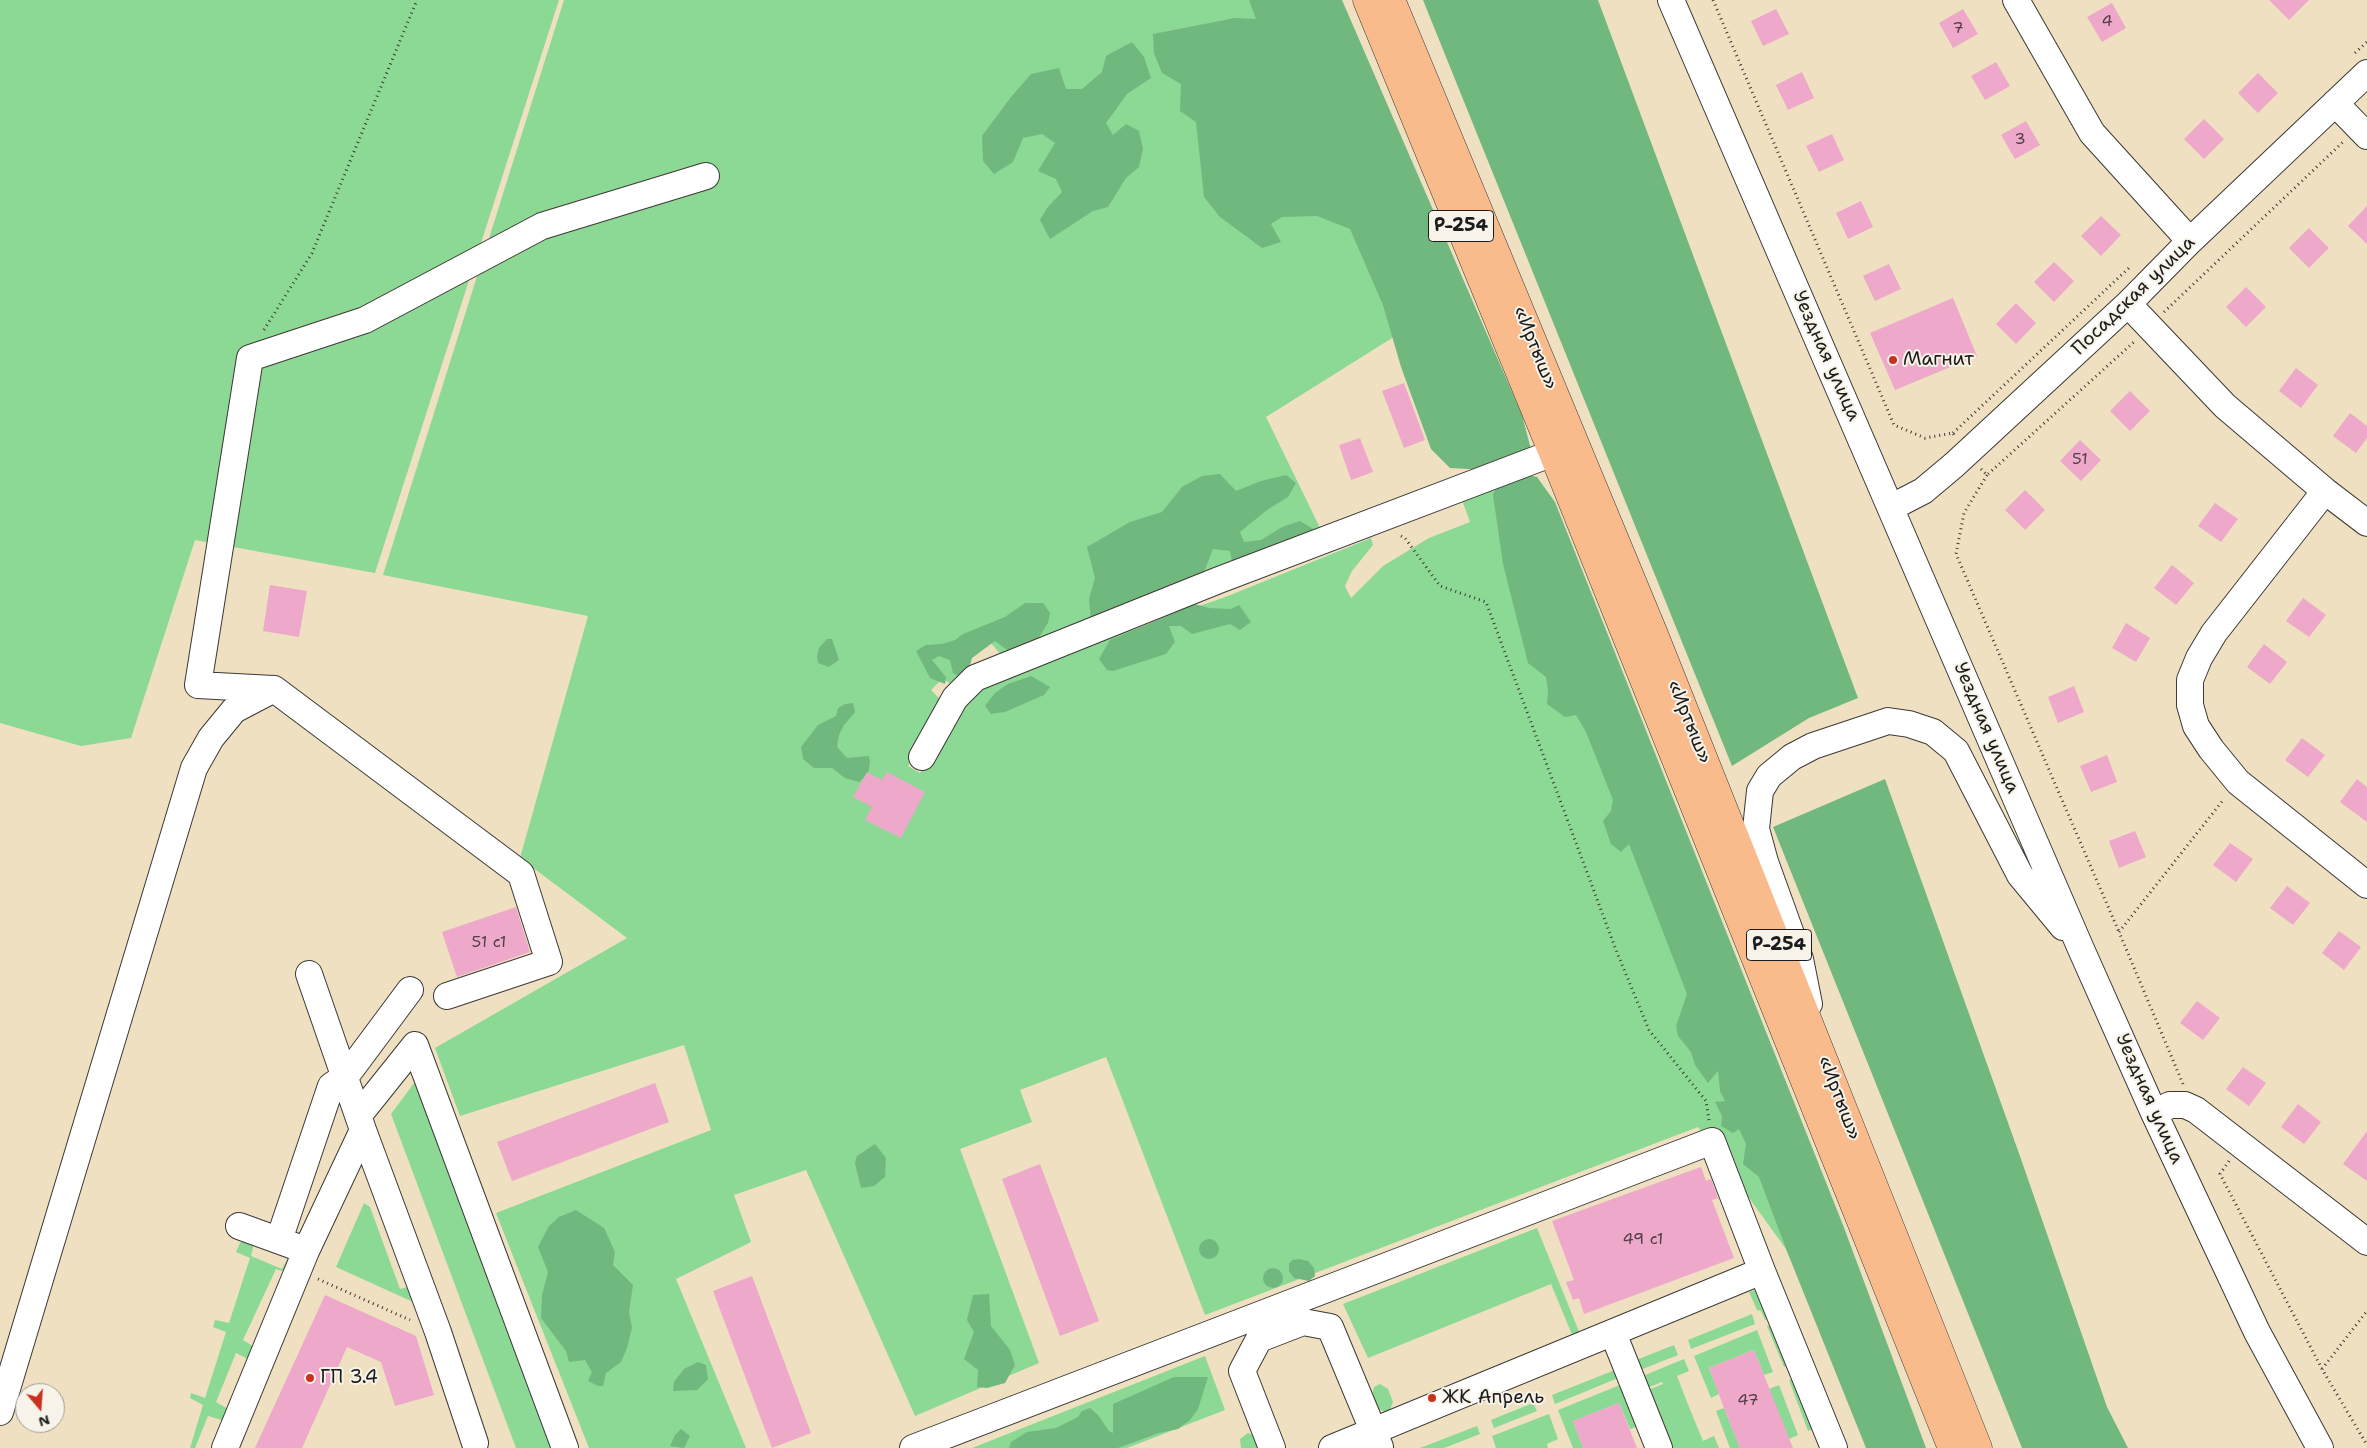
<!DOCTYPE html>
<meta charset="utf-8">
<style>
body{margin:0}
#map{position:relative;width:2367px;height:1448px;overflow:hidden;background:#efe0c1;font-family:"Shantell Sans",sans-serif}
canvas{display:block}
.north{position:absolute;left:15px;top:1383px;width:50px;height:50px;box-sizing:border-box;background:#f7f3e8;border:1px solid #9f9d96;border-radius:50%;rotate:162deg;font-size:14px;font-weight:700;line-height:20px;text-align:center;color:#1c1c1c}
.north::after{content:'';display:block;margin:auto;width:18px;height:22px;background:#c8321e;clip-path:polygon(50% 0,100% 100%,50% 72%,0 100%)}
</style>
<div id="map">
<canvas width="2367" height="1448"></canvas>
<div class="north">N</div>
</div>
<script>
const ctx = document.querySelector('canvas').getContext('2d');
ctx.lineJoin = 'round';
function paint(path, color) { ctx.fillStyle = color; ctx.fill(path, 'evenodd'); }
const poly = rows => new Path2D(rows.map(r => 'M' + r).join(''));
function trace(path, color, width, dash) { ctx.strokeStyle = color; ctx.lineWidth = width; ctx.lineCap = dash ? 'butt' : 'round'; ctx.setLineDash(dash || []); ctx.stroke(path); }
function drawText(font, color, halo, rows, align = 'center') {
  ctx.font = font + ' "Shantell Sans",sans-serif'; ctx.lineWidth = 4; ctx.setLineDash([]); ctx.textBaseline = 'middle'; ctx.strokeStyle = halo; ctx.fillStyle = color; for (const [text, x, y, turn = 0] of rows) {
    ctx.save(); ctx.translate(x, y); ctx.rotate((+turn || 0) * Math.PI / 180); ctx.textAlign = isNaN(turn) ? turn : align; if (halo) ctx.strokeText(text, 0, 0); ctx.fillText(text, 0, 0); ctx.restore();
  }
}
paint(poly([
 [0,0,559,0,375,573,195,540,131,738,81,746,0,723],
 [564,0,1337,0,1408,328,1266,417,1322,532,1001,655,991,643,966,655,967,671,954,685,942,679,931,690,940,699,920,747,908,766,920,773,951,720,970,697,996,678,1228,596,1371,538,1373,545,1352,571,1345,586,1351,598,1383,566,1429,538,1470,522,1462,500,1513,482,1786,1249,1698,1127,1205,1315,1106,1057,1020,1090,1032,1122,960,1149,1039,1363,915,1416,806,1170,734,1195,751,1242,676,1279,746,1448,589,1448,496,1213,711,1130,684,1045,460,1116,435,1048,627,938,520,858,588,616,383,575],
 [417,1079,556,1448,516,1448,391,1114],
 [364,1203,370,1207,400,1289,415,1285,422,1306,336,1267],
 [1537,1228,1580,1334,1573,1337,1551,1284,1368,1358,1343,1304],
 [245,1240,254,1243,251,1256,282,1269,289,1256,289,1273,276,1269,243,1340,256,1348,250,1360,236,1353,216,1402,228,1409,222,1420,208,1416,195,1448,190,1448,203,1405,190,1398,191,1393,205,1398,226,1332,213,1327,215,1320,229,1323,250,1258,236,1252,240,1243],
 [1756,1290,1774,1316,1765,1320,1761,1311,1757,1310,1749,1292],
 [1752,1314,1755,1324,1691,1349,1688,1340],
 [1776,1323,1793,1364,1784,1367,1767,1326],
 [1757,1330,1773,1372,1764,1375,1754,1350,1709,1368,1719,1394,1711,1398,1694,1356],
 [1674,1345,1678,1355,1640,1370,1636,1360],
 [1205,1356,1225,1410,1127,1448,972,1448],
 [1684,1359,1689,1371,1677,1376,1687,1402,1703,1441,1714,1436,1719,1448,1671,1448,1643,1392,1663,1384,1662,1382,1642,1390,1638,1378],
 [1620,1368,1623,1376,1555,1404,1552,1395],
 [1798,1377,1817,1428,1808,1431,1789,1380],
 [1380,1384,1388,1389,1393,1402,1390,1410,1385,1412,1377,1408,1372,1395,1374,1387],
 [1620,1385,1636,1427,1630,1429,1619,1403,1573,1421,1583,1448,1573,1448,1558,1410],
 [1779,1385,1798,1435,1789,1439,1769,1389],
 [1533,1403,1537,1411,1494,1428,1491,1420],
 [1724,1408,1740,1448,1730,1448,1716,1411],
 [1549,1414,1558,1439,1547,1444,1548,1448,1496,1448,1492,1436],
 [1477,1426,1480,1434,1444,1448,1420,1448],
 [1248,1433,1253,1435,1260,1448,1241,1448,1240,1439]
]), '#8cd895');
paint(poly([
 [1249,0,1342,0,1522,415,1533,457,1480,469,1467,469,1450,468,1431,449,1401,367,1383,305,1350,229,1317,216,1282,217,1271,224,1281,242,1262,248,1220,217,1204,197,1196,122,1180,111,1181,84,1162,73,1154,53,1153,34,1235,18,1256,19],
 [1423,0,1598,0,1858,698,1809,718,1732,766],
 [1132,42,1144,57,1151,78,1127,94,1106,123,1113,135,1126,124,1139,131,1143,149,1139,167,1126,178,1108,207,1093,211,1050,239,1040,220,1047,208,1062,192,1056,179,1038,171,1055,143,1042,134,1023,138,1013,162,994,174,983,161,982,136,1011,97,1031,74,1059,68,1066,89,1082,89,1102,72,1106,56],
 [1520,473,1537,477,1555,502,1843,1225,1926,1448,1866,1448,1786,1249,1759,1177,1743,1164,1746,1144,1739,1129,1733,1133,1721,1126,1722,1116,1715,1102,1725,1101,1720,1091,1718,1071,1708,1083,1695,1065,1691,1052,1678,1036,1676,1026,1687,994,1629,844,1621,852,1611,844,1603,821,1611,811,1613,800,1586,732,1576,715,1565,717,1547,704,1548,690,1546,677,1528,663,1503,564,1493,495,1500,479],
 [1220,474,1236,491,1261,481,1286,475,1296,483,1288,497,1267,510,1240,532,1244,542,1261,540,1282,527,1300,521,1315,530,1233,567,1230,551,1213,549,1204,572,1091,621,1089,599,1095,578,1087,547,1130,522,1162,512,1182,487,1202,476],
 [1187,602,1209,608,1231,609,1239,605,1251,622,1240,630,1230,624,1192,634,1181,626,1169,626,1175,642,1166,654,1113,671,1107,670,1099,659,1110,640,1174,613],
 [1025,603,1043,603,1050,613,1048,623,1032,648,1014,655,995,641,972,658,966,680,953,673,950,660,939,656,932,660,946,677,945,684,930,678,916,651,926,645,942,644,955,640,963,634,1005,617],
 [827,639,832,639,839,660,829,667,818,663,817,656,819,648],
 [1031,676,1050,687,1044,695,1005,712,991,714,985,706,995,693,1008,684],
 [853,703,855,712,844,725,839,735,837,747,847,758,869,756,870,763,868,774,859,782,845,778,832,768,814,768,803,759,801,747,818,725,836,716,838,708,845,704],
 [1885,779,2021,1159,2107,1407,2128,1448,2022,1448,1773,827],
 [875,1144,886,1158,885,1177,874,1186,861,1188,855,1163,857,1156],
 [576,1210,604,1228,615,1252,613,1265,633,1285,629,1312,632,1328,627,1348,621,1362,606,1373,603,1386,598,1386,588,1381,592,1372,585,1360,569,1362,566,1351,541,1318,542,1295,548,1272,538,1247,549,1226,559,1217],
 '1199 1249a10 10 0 1 1 20 0a10 10 0 1 1-20 0Z',
 [1299,1259,1308,1261,1314,1268,1315,1276,1309,1281,1294,1278,1289,1271,1289,1264,1292,1260],
 '1263 1278a10 10 0 1 1 20 0a10 10 0 1 1-20 0Z',
 [989,1294,991,1326,1010,1350,1015,1365,1005,1383,987,1388,977,1387,978,1370,964,1359,974,1332,967,1320,973,1295],
 [698,1362,706,1365,708,1379,697,1390,673,1391,674,1382,684,1369],
 [1174,1377,1208,1377,1198,1409,1190,1420,1178,1429,1159,1433,1118,1448,1009,1448,1011,1442,1027,1432,1056,1428,1078,1417,1082,1411,1090,1408,1098,1415,1109,1431,1113,1433,1113,1404],
 [681,1429,690,1436,684,1448,670,1446,675,1435]
]), '#71b87e');
paint(poly([
 [2269,0,2309,0,2289,20],
 [2112,3,2126,28,2102,42,2087,17],
 [1776,9,1789,34,1763,46,1751,21],
 [1963,9,1978,34,1953,48,1939,23],
 [1996,62,2010,86,1985,100,1971,76],
 [1802,72,1814,98,1788,110,1776,85],
 [2258,73,2278,93,2258,113,2238,93],
 [2204,119,2224,139,2204,159,2184,139],
 [2026,121,2040,145,2015,159,2001,135],
 [1832,134,1844,160,1819,172,1806,146],
 [1861,201,1873,227,1848,239,1836,213],
 [2367,206,2367,244,2348,226],
 [2101,216,2121,235,2101,256,2081,236],
 [2309,228,2329,248,2309,268,2289,248],
 [2054,262,2074,281,2054,302,2034,282],
 [1889,264,1901,289,1875,301,1863,276],
 [2246,287,2266,307,2246,327,2226,307],
 [1953,298,1977,356,1895,390,1870,333],
 [2016,303,2036,323,2016,344,1996,324],
 [2296,368,2318,385,2301,408,2279,391],
 [1404,383,1425,440,1404,448,1382,391],
 [2130,391,2150,411,2130,431,2110,411],
 [2350,413,2367,426,2367,438,2356,453,2333,436],
 [1360,438,1373,472,1351,480,1339,445],
 [2080,440,2101,460,2081,481,2060,461],
 [2025,490,2045,510,2025,530,2005,510],
 [2215,503,2238,519,2221,542,2198,526],
 [2172,565,2194,583,2176,605,2154,588],
 [270,585,307,591,299,637,263,631],
 [2303,598,2326,615,2309,637,2286,621],
 [2126,623,2150,638,2136,662,2112,648],
 [2264,644,2287,662,2270,684,2247,667],
 [2074,686,2084,712,2058,723,2048,697],
 [2302,738,2325,755,2308,777,2285,760],
 [2107,755,2117,782,2091,792,2080,766],
 [867,772,882,780,887,772,925,792,901,838,865,820,872,807,853,797],
 [2357,779,2367,787,2367,822,2340,802],
 [2135,831,2146,857,2119,868,2109,841],
 [2230,843,2253,859,2236,882,2213,865],
 [2287,886,2310,903,2293,925,2270,908],
 [516,907,530,952,457,977,442,932],
 [2339,931,2361,947,2344,970,2322,953],
 [2197,1001,2220,1018,2203,1040,2180,1023],
 [2243,1067,2266,1083,2249,1106,2226,1089],
 [655,1083,669,1122,512,1181,497,1142],
 [2298,1104,2321,1122,2304,1144,2281,1127],
 [2367,1131,2367,1181,2343,1164],
 [1040,1164,1099,1321,1060,1336,1002,1179],
 [1701,1167,1706,1181,1711,1179,1718,1198,1712,1200,1734,1258,1584,1314,1579,1298,1573,1300,1566,1282,1574,1280,1552,1221],
 [752,1276,811,1433,772,1448,713,1291],
 [325,1295,416,1336,434,1395,395,1406,381,1362,347,1347,302,1448,255,1448],
 [1754,1350,1764,1375,1793,1448,1740,1448,1724,1408,1709,1368],
 [1619,1403,1637,1448,1583,1448,1573,1421]
]), '#eda8ca');
const minor = poly([
 [1671,0,2081,949,2154,1113,2257,1332,2320,1448],
 [2016,0,2092,133,2190,241],
 [2335,103,2367,136],
 [2128,304,2225,406,2325,491,2367,523],
 [2325,491,2214,633,2199,658,2190,680,2190,705,2196,726,2211,749,2238,782,2367,885],
 [1892,507,1923,491,1954,465,2128,304,2190,241,2367,73],
 [273,689,198,685,250,358,365,320,542,226,706,176],
 [922,757,955,698,975,678,1219,580,1553,453],
 [309,974,363,1130,438,1332,475,1443],
 [1809,1004,1800,959,1765,862,1756,829,1760,791,1769,776,1792,757,1813,746,1888,721,1909,724,1933,732,1956,751,2020,875,2063,927],
 [2154,1113,2170,1105,2185,1105,2196,1110,2367,1242],
 [359,1115,415,1045,565,1448],
 [239,1226,294,1246],
 [279,1240,331,1086,345,1077,352,1068,410,990],
 [1613,1333,1659,1448],
 [0,1412,194,768,211,738,234,710,274,689,521,874,549,962,447,996],
 [225,1448,306,1251,363,1130],
 [913,1448,1712,1141,1762,1271],
 [1272,1448,1242,1371,1259,1339,1303,1322,1330,1327,1380,1447],
 [1332,1448,1762,1271,1834,1448]
]);
const highway = poly([
 [1367,0,1553,453,1952,1448],
 [1391,0,1653,632,1978,1448]
]);
trace(minor, '#3c3935', 28);
trace(highway, '#3c3935', 29);
trace(poly([
 [1713,0,1894,425,1925,438,1953,433,1954,435],
 [2355,53,2367,42],
 [2164,312,2343,142],
 [264,330,312,253,417,0],
 [1953,433,2131,266],
 [1981,469,1987,475,2135,341],
 [1987,475,1964,513,1956,554,2119,932],
 [1401,536,1405,538,1440,586,1486,602,1616,950,1649,1030,1706,1101,1709,1120],
 [2183,1084,2119,932,2224,799],
 [2229,1161,2220,1174,2322,1369,2367,1445],
 [318,1279,410,1320],
 [2322,1369,2367,1311]
]), '#3c3935', 3, [1, 4]);
trace(minor, '#fff', 26);
trace(highway, '#fabb8c', 28);
for (const [x, y, r, color] of [
 [1893,360,5,"#c8321e"],
 [310,1378,5,"#c8321e"],
 [1432,1398,5,"#c8321e"]
]) { const dot = new Path2D(); dot.arc(x, y, r, 0, 2 * Math.PI); ctx.fillStyle = color; ctx.fill(dot); trace(dot, '#f7f3e8', 2); }
drawText('16px', '#503f48', null, [
 ["4",2107,22],
 ["7",1958,29],
 ["3",2020,140],
 ["51",2080,460],
 ["51 c1",489,943],
 ["49 с1",1643,1240],
 ["47",1748,1401]
]);
for (const [x, y, w] of [
 [1461,226,65],
 [1779,945,65]
]) { const box = new Path2D(); box.roundRect(x - w / 2, y - 15.5, w, 31, 4); ctx.fillStyle = '#f7f3e8'; ctx.fill(box); trace(box, '#1c1c1c', 1); }
drawText('bold 18px', '#1c1c1c', null, [
 ["Р-254",1461,226],
 ["Р-254",1779,945]
]);
drawText('19px', '#1c1c1c', '#f7f3e8', [
 ["Посадская улица",2134,296,-44],
 ["«Иртыш»",1535,348,68],
 ["Уездная улица",1826,356,66],
 ["«Иртыш»",1689,722,68],
 ["Уездная улица",1986,728,67],
 ["«Иртыш»",1839,1098,69],
 ["Уездная улица",2149,1099,66]
]);
drawText('19px', '#1c1c1c', '#f7f3e8', [
 ["Магнит",1903,360],
 ["ГП 3.4",320,1378],
 ["ЖК Апрель",1442,1398]
], 'left');
</script>
